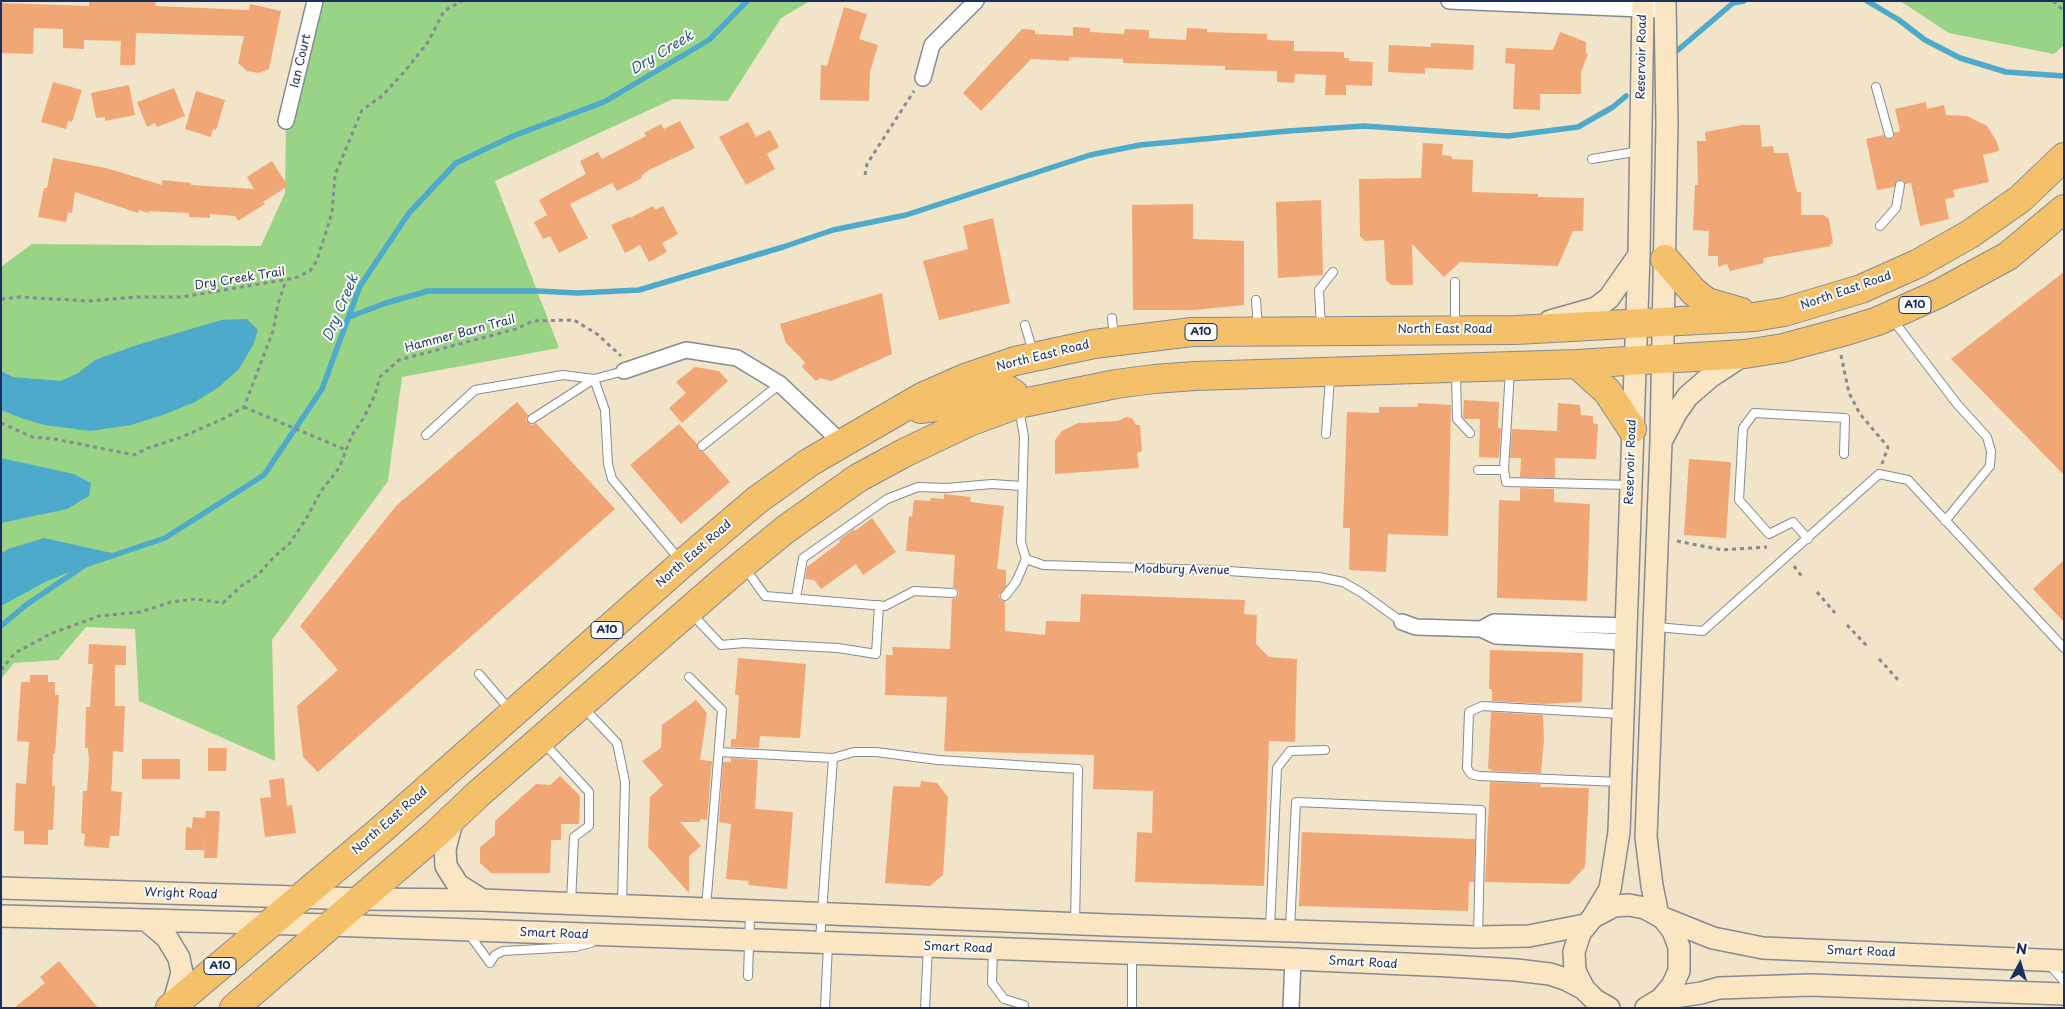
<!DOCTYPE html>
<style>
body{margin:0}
#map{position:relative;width:2065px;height:1009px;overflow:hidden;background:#f2e4c8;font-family:"Playpen Sans",sans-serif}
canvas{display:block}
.frame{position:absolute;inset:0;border:2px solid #1b2f5e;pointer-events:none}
.north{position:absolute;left:1995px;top:939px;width:50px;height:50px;-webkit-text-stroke:4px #fdfcf7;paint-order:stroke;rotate:6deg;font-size:14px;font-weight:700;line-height:20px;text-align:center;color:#1b2f5e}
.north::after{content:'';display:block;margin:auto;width:18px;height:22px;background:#1b2f5e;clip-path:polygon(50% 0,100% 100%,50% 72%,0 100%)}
</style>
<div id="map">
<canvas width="2065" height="1009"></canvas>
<div class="frame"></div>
<div class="north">N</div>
</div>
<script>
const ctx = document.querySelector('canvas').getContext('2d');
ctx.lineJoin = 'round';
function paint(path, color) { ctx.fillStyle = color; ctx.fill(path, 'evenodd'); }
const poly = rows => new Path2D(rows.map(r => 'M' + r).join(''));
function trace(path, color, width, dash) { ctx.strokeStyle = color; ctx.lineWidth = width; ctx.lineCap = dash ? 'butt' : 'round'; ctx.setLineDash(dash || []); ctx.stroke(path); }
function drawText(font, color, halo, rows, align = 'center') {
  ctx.font = font + ' "Playpen Sans",sans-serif'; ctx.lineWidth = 4; ctx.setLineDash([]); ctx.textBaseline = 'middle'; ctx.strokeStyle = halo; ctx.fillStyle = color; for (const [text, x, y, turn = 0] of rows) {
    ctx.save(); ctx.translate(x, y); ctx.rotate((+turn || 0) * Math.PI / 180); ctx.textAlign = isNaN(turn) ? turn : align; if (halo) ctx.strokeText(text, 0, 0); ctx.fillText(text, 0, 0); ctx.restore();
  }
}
paint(poly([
 [311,1,810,1,781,18,728,101,673,99,495,181,559,348,402,377,388,481,272,640,275,761,139,701,135,629,86,627,58,660,14,663,1,679,1,267,32,244,261,246,285,193,286,121],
 [1900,1,2064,1,2064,45,2054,54,1949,33]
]), '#99d386');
paint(poly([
 [247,319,258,330,253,345,239,369,219,387,195,402,163,415,131,425,90,431,44,425,21,418,1,410,1,371,13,377,61,381,78,373,95,360,137,345,221,320],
 [1,458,74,474,91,483,89,496,67,509,1,523],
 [44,538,116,554,47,581,1,606,1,553,8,549]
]), '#4daacb');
trace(poly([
 [1867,1,1899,20,1925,40,1960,58,2006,72,2064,76],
 [1678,50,1733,3,1744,1],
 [349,317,386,303,428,291,537,291,578,293,639,290,783,247,833,230,906,215,1090,155,1140,145,1288,131,1364,126,1508,136,1578,127,1613,107,1626,96],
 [1,626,26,605,85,565,165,538,264,475,322,389,360,286,409,213,456,163,513,136,604,102,709,40,747,1]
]), '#4daacb', 5.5);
paint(poly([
 [89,1,156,2,155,6,249,10,250,4,281,11,269,69,258,73,247,71,238,63,244,36,136,33,135,65,120,65,121,41,84,40,84,49,63,48,63,29,34,28,33,54,1,53,1,3,89,6],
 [844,7,867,14,859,39,878,45,870,72,869,101,820,100,821,65,827,66],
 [1073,27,1090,28,1090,32,1124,34,1125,29,1149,30,1149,38,1186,40,1187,28,1207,29,1207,32,1267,34,1267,40,1294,41,1294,51,1344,52,1344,58,1349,58,1349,61,1373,62,1372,86,1346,85,1346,95,1325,95,1326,75,1295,74,1294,83,1277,82,1277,71,1225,70,1225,66,1123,63,1123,59,1069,57,1069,61,1031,59,981,111,963,93,1022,29,1035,30,1035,34,1073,36],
 [1560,32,1586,42,1586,53,1588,54,1581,72,1581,94,1540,94,1540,110,1513,109,1515,64,1505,63,1506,48,1553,50],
 [1431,43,1474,45,1473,70,1425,68,1425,74,1388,72,1389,45,1431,47],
 [53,82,82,90,72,122,68,121,66,129,41,122],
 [129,85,135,115,105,121,105,117,96,118,91,93],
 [174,88,185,116,157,127,155,123,147,127,137,102],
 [196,91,225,100,216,130,213,129,211,137,185,129],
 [1926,102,1927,109,1944,105,1946,115,1967,116,1987,126,1997,142,1999,151,1983,155,1989,182,1953,190,1955,197,1945,199,1949,219,1920,226,1911,183,1905,184,1903,180,1899,180,1894,187,1877,190,1866,139,1884,135,1887,139,1893,138,1894,133,1900,131,1895,109],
 [680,121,695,148,649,170,641,176,642,178,617,191,612,183,570,204,588,238,559,253,550,236,543,239,534,222,547,215,539,200,586,174,580,161,598,152,602,159,646,136,644,133,661,124,664,129],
 [748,122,756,137,770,130,779,147,767,154,775,169,746,185,719,137],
 [1742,125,1760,125,1762,147,1773,146,1774,153,1788,153,1797,192,1801,192,1801,215,1824,215,1829,219,1833,243,1830,244,1831,246,1763,258,1764,263,1730,271,1727,264,1718,267,1718,256,1708,256,1709,231,1693,230,1695,185,1698,185,1697,141,1706,141,1705,132],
 [1423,143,1443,144,1442,155,1451,156,1452,159,1473,160,1472,192,1538,194,1538,197,1584,198,1583,231,1573,231,1558,266,1460,262,1444,277,1412,244,1413,285,1391,285,1386,280,1384,240,1365,241,1360,236,1359,179,1421,178],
 [53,158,106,168,162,185,162,180,191,183,191,185,254,189,247,177,272,161,288,186,263,202,265,204,238,221,235,216,210,214,210,218,189,217,189,213,149,211,149,213,139,210,138,213,75,192,72,213,68,212,66,222,38,217,44,188,47,188],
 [1321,200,1323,275,1278,278,1276,202],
 [1193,204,1193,239,1244,241,1244,305,1194,310,1133,310,1132,205],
 [653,206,655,210,663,206,678,234,662,243,667,252,649,262,640,245,625,253,611,225,629,217,630,218],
 [993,218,1010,303,939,320,923,261,968,249,963,226],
 [2064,272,2064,475,1951,359],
 [882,293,892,354,831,381,820,378,816,381,802,367,805,362,786,343,780,324],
 [695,367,719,371,728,381,682,423,669,408,686,393,676,382],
 [1464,400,1499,402,1498,428,1501,428,1499,458,1479,457,1480,419,1465,419,1463,417],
 [517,402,528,415,526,419,528,422,532,425,536,423,615,509,318,772,303,757,297,706,338,670,300,626,396,506],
 [1418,403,1451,405,1448,536,1388,534,1386,572,1349,570,1350,528,1343,528,1347,412,1379,413,1379,407,1418,407],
 [1558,403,1580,405,1581,415,1593,416,1593,423,1598,424,1596,459,1555,458,1555,478,1520,477,1521,458,1510,458,1512,429,1557,431],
 [1126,417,1132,418,1136,425,1140,425,1142,451,1137,453,1139,468,1055,474,1055,440,1062,431,1078,423,1118,421],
 [679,424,697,444,698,450,703,451,730,482,681,524,630,465],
 [1689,459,1731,462,1726,538,1684,535],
 [1520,488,1554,489,1554,502,1590,504,1587,601,1497,598,1499,500,1520,501],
 [944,494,971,497,970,502,1004,506,997,569,1006,570,1006,586,999,596,1001,600,1005,601,1005,631,1045,635,1046,621,1080,622,1081,594,1245,600,1244,614,1257,615,1256,644,1269,657,1297,659,1295,742,1269,741,1264,886,1135,882,1137,832,1152,833,1153,791,1093,789,1094,755,944,751,947,697,885,695,886,655,893,655,892,647,950,649,952,599,956,598,959,594,958,590,953,587,955,555,906,551,909,516,912,517,914,500,930,501,931,498,944,499],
 [872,518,896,552,863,575,856,564,821,589,814,580,805,579,807,567,840,542,839,540,854,529,855,531],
 [2064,560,2064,622,2033,589],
 [89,644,126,646,126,665,115,665,115,706,125,706,124,730,123,752,113,751,112,780,111,791,122,792,119,836,110,836,109,848,84,846,85,834,81,833,83,791,87,791,89,762,88,748,85,748,86,707,90,707,93,664,88,664],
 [1490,650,1583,653,1582,702,1543,704,1492,701,1492,689,1489,689],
 [738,658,806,664,800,738,760,736,759,748,731,747,731,739,736,739,739,695,735,695],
 [30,675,48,675,48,682,55,682,55,695,59,695,55,754,53,754,52,786,55,786,53,830,48,830,48,845,24,844,24,831,14,831,16,783,26,784,29,742,17,741,21,682,30,682],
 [696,700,707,713,700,760,712,761,707,820,700,819,700,822,680,822,701,846,689,856,689,893,648,847,650,797,663,785,642,761,661,748,662,725],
 [1491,712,1543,715,1544,739,1541,773,1491,771,1491,769,1488,769],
 [208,748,227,748,226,771,208,771],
 [731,758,758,760,755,809,793,812,787,889,748,885,749,881,726,879,731,824,719,822,723,762,731,762],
 [142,759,180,759,180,779,142,779],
 [560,776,580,796,579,824,561,824,561,840,551,840,550,873,491,873,480,863,480,847,495,835,495,821,536,784,550,785],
 [284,778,287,806,292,805,296,833,265,837,260,798,271,797,269,780],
 [921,781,937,783,948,797,943,875,930,886,885,883,893,786,920,787],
 [1490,782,1541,784,1540,787,1589,788,1585,867,1569,884,1485,882],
 [206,811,220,811,217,858,204,858,205,835,204,850,185,850,186,827,192,828,193,817,205,818],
 [1302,832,1475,839,1474,882,1469,882,1468,911,1299,906],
 [59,961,98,1008,14,1008,45,983,40,977]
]), '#f1a676');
const lane = poly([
 [1876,87,1889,134],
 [1592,159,1640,151],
 [1880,226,1896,208,1900,185],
 [1256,300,1258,328],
 [1112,318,1114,337],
 [1893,320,1957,404,1987,437,1991,451,1990,466,1945,521],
 [1025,325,1033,352],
 [1455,326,1455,282],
 [1321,327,1319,290,1333,272],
 [1456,373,1457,419,1470,433],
 [1019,408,1024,437,1021,542,1026,559,1043,565,1213,570,1319,577,1343,582,1362,593,1402,622],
 [532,419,594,379,605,410,608,464,612,479,679,559],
 [1326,434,1330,377],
 [426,435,475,390,563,375,594,379,624,371],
 [702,446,780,384],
 [1478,470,1504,470,1506,482,1629,485],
 [1504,470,1510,370],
 [1808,539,1793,522,1769,534,1739,500,1743,428,1754,413,1845,418,1844,454],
 [745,568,765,596,885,606,914,591,953,593],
 [1005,596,1016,582,1026,559],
 [796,598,803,558,887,499,918,487,946,488,992,484,1022,486],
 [692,614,721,645,744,643,838,648,876,654,879,605],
 [1656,627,1703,631,1879,474,1908,480,2064,648],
 [479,674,510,710],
 [689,677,722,710,706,908],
 [583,707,617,743,625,782,622,904],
 [544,743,589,792,589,826,574,837,571,903],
 [719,752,833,758,854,752,876,752,938,760,1078,769,1075,923],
 [1619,782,1479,776,1471,774,1467,768,1469,712,1482,706,1622,714],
 [1270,928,1277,768,1290,751,1325,750],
 [1290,929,1296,802,1481,810,1478,936],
 [469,934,490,963,495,955,503,951,575,947,591,943],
 [820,940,833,758],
 [993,949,992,983,1004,999,1024,1005],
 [2049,964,2064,981],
 [748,976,750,913],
 [825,1008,828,945],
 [925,1008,928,947],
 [1132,1008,1132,956]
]);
const street = poly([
 [1449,1,1666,10],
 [923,78,932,45,976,1],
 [286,121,315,1],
 [624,371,686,350,737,358,780,384,842,443],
 [1402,622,1416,627,1481,629,1496,636,1626,642],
 [1481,629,1494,622,1626,626],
 [1291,1008,1293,959]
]);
const secondary = poly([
 [1550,321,1596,308,1609,298,1639,255],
 [1663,438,1676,413,1688,396,1710,377,1745,354],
 [453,818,445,849,446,866,458,885,482,900],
 [1,888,361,899,482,900,1108,925,1478,937,1529,936,1585,925],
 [1658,915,1652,886,1646,837,1661,442,1667,123,1665,1],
 [1,916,330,925,1293,959,1450,966,1516,970,1550,974,1565,979,1584,989],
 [1593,917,1610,889,1619,832,1639,255,1643,1],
 [1663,918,1713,938,1763,948,2064,961],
 [146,920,167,938,179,958,182,973,173,1005],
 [1661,999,1701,993,1719,988,1810,985,2064,994],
 [1609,1008,1595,1000,1584,989,1575,971,1574,952,1580,933,1593,917,1614,906,1629,905,1645,908,1663,918,1673,931,1679,947,1679,971,1672,986,1661,999,1646,1008]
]);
const highway = poly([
 [1665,259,1694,292,1707,302,1741,312],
 [1577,364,1607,391,1632,429],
 [920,409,946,406,983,394,1008,390,1014,394,1018,404],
 [170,1008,382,829,683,563,757,500,810,462,922,397,965,378,1015,361,1094,344,1192,332,1516,330,1754,317,1784,312,1861,289,1917,264,1970,234,2020,199,2064,157],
 [234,1008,435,835,477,795,731,574,786,529,858,478,904,453,969,422,1018,404,1116,384,1154,379,1195,376,1577,364,1745,354,1783,348,1846,331,1878,321,1938,294,2008,256,2064,209]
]);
trace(lane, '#868a93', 10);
trace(street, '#868a93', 18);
trace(secondary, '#868a93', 24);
trace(highway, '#868a93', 30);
trace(poly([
 [2053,1,2064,11],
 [865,175,867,164,914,91],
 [1,299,19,297,89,301,137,297,182,297,295,278,310,271,317,260,332,213,335,175,362,110,382,96,405,71,428,42,444,11,462,1],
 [1841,355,1849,393,1860,414,1888,447,1882,464],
 [244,407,346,450],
 [1,423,32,437,55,439,134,455,148,448,182,437,227,417,244,407,273,331,278,304,286,280],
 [1677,541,1722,550,1767,547],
 [1794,566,1803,578],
 [1817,592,1835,613],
 [1847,625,1868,647],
 [1879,659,1900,682],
 [1,670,15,653,50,634,99,616,140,612,171,602,196,599,223,603,240,587,258,575,272,559,290,543,306,519,321,491,339,468,352,435,363,419,375,395,380,377,399,360,516,329,533,321,574,320,597,334,621,356]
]), '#868a93', 3, [4, 4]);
trace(lane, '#fff', 8);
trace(street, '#fff', 15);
trace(secondary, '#fbe6c3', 21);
trace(highway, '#f4c16a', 28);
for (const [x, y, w] of [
 [1915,305,32],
 [1201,332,32],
 [607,630,32],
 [220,966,32]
]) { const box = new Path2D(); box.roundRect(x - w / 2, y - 8.5, w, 17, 4); ctx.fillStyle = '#fdfcf7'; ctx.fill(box); trace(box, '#1b2f5e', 1); }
drawText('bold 11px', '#1b2f5e', null, [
 ["A10",1915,305],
 ["A10",1201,332],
 ["A10",607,630],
 ["A10",220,966]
]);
drawText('12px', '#1b2f5e', '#fdfcf7', [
 ["Reservoir Road",1642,57,-89],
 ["Ian Court",301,61,-77],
 ["Dry Creek Trail",240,279,-9],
 ["North East Road",1846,291,-19],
 ["North East Road",1445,330],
 ["Hammer Barn Trail",460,334,-15],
 ["North East Road",1043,356,-14],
 ["Reservoir Road",1631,462,-88],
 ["North East Road",694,554,-41],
 ["Modbury Avenue",1182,570,1],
 ["North East Road",390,821,-41],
 ["Wright Road",181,894,2],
 ["Smart Road",554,934,2],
 ["Smart Road",958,948,2],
 ["Smart Road",1861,952,2],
 ["Smart Road",1363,963,3]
]);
drawText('italic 14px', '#2c5a84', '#fdfcf7', [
 ["Dry Creek",662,53,-31],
 ["Dry Creek",341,308,-67]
]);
</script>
